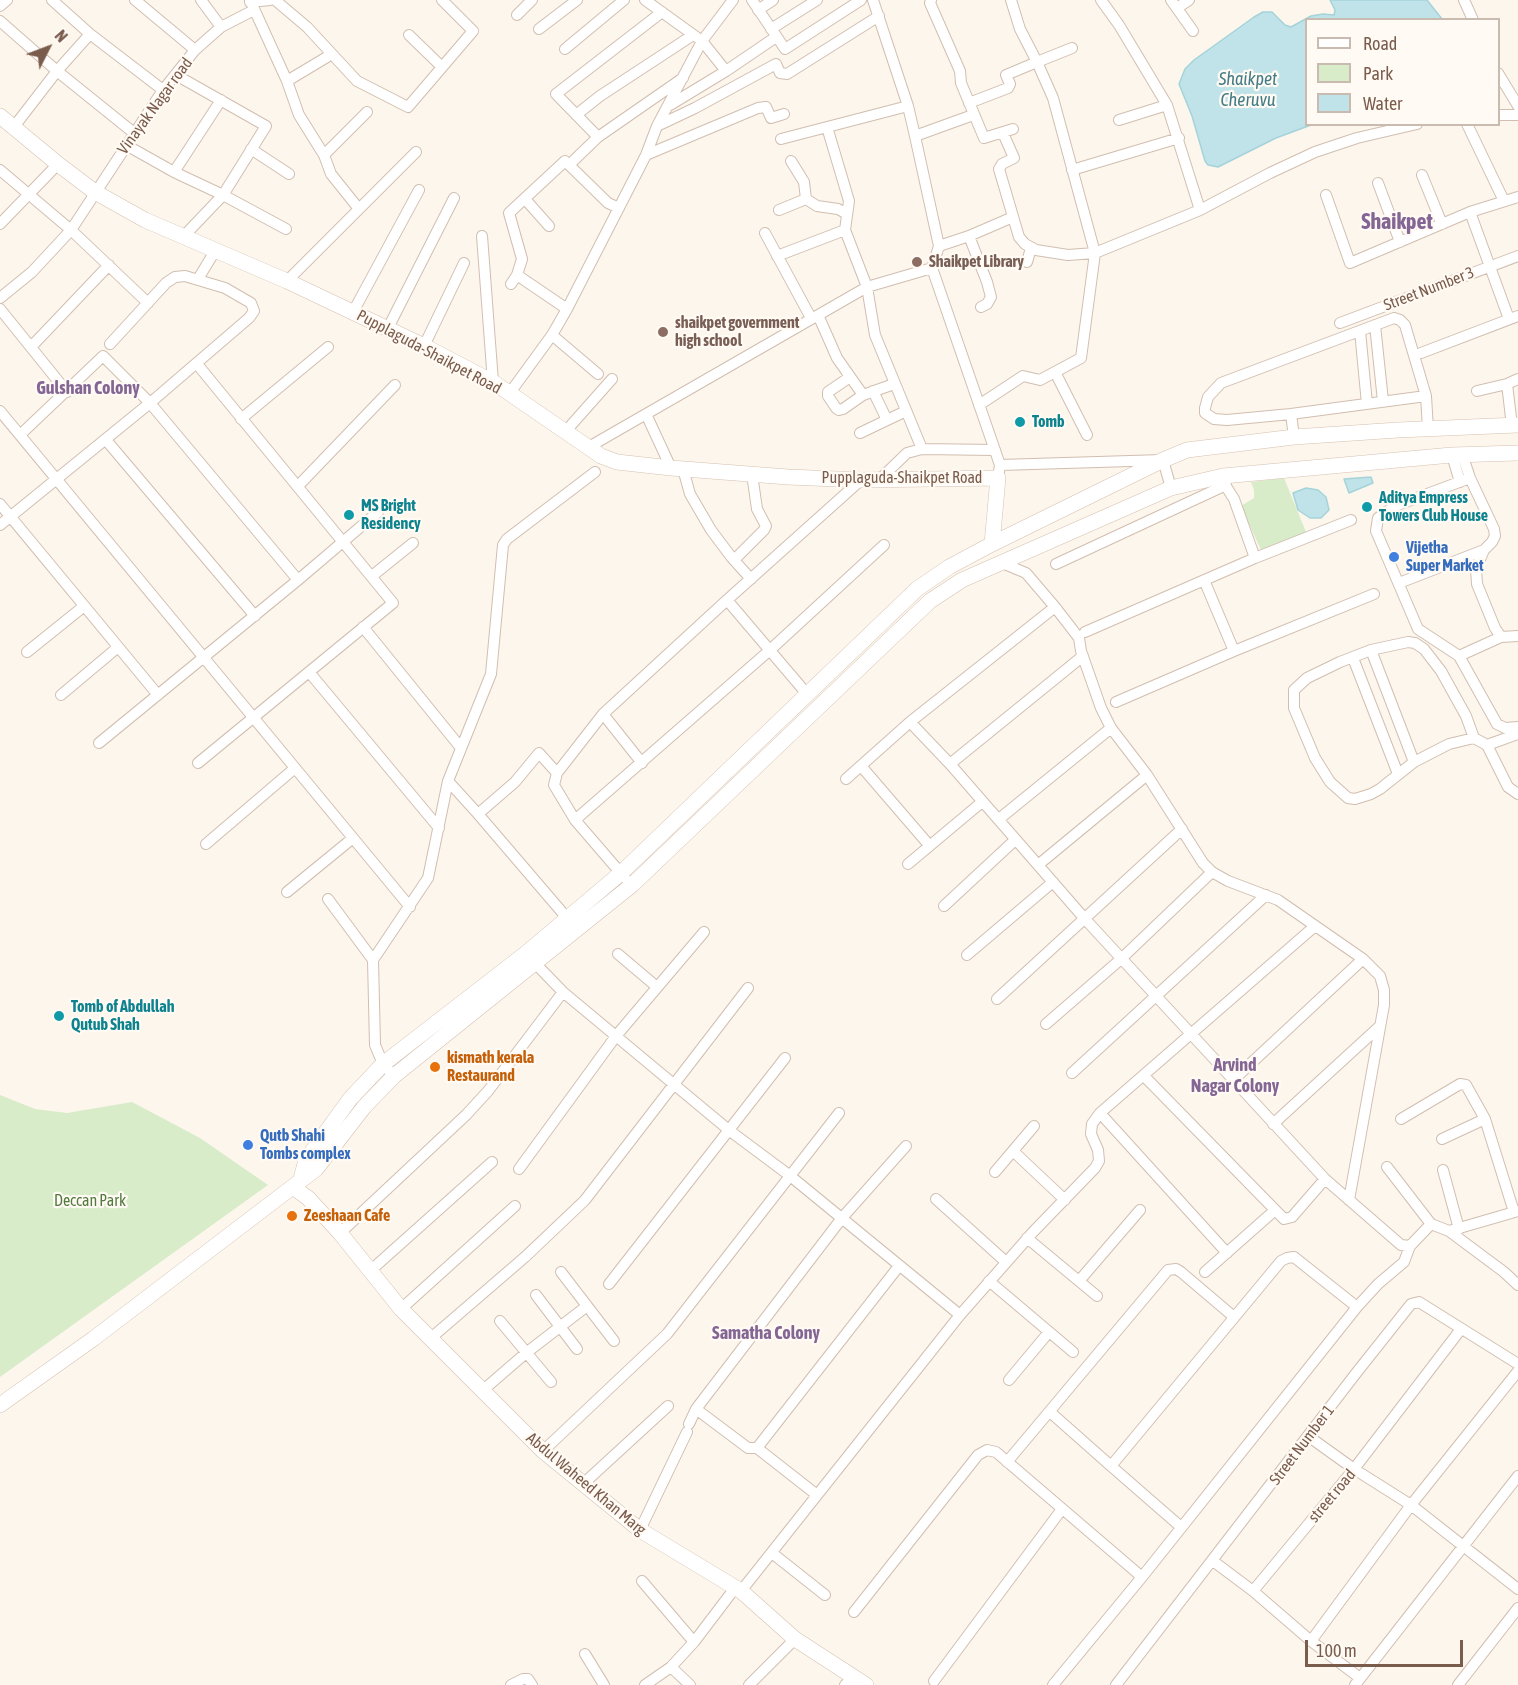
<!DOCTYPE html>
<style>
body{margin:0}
#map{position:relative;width:1518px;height:1685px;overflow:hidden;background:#fdf6ec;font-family:"Asap Condensed",sans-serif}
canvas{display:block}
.legend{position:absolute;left:1305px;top:18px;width:195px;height:108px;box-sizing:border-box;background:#fffaf3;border:2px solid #cabbb1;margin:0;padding:8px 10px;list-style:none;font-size:18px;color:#7a5c4d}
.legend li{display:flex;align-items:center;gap:12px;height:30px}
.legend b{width:30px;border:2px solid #cabbb1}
.north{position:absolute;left:18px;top:18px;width:60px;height:60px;-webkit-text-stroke:4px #fffaf3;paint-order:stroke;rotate:48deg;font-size:16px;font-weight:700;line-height:24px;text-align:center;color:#7a5c4d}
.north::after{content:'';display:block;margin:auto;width:21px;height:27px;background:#7a5c4d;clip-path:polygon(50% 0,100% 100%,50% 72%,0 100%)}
.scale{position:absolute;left:1305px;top:1640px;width:158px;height:27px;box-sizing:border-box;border:3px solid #7a5c4d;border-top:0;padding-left:8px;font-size:18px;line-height:21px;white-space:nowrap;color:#7a5c4d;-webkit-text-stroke:4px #fffaf3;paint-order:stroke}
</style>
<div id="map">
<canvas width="1518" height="1685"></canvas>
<ul class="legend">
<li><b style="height:8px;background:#fff"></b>Road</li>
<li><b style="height:16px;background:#d8ecc9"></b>Park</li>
<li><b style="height:16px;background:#bfe3e8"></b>Water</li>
</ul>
<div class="north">N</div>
<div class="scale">100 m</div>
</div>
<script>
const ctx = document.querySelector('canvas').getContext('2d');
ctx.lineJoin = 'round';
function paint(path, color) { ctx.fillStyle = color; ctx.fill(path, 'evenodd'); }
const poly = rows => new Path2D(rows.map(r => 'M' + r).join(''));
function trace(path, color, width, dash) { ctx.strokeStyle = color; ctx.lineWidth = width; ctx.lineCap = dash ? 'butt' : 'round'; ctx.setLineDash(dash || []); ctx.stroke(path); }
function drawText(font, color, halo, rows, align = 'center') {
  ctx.font = font + ' "Asap Condensed",sans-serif'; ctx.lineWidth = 4.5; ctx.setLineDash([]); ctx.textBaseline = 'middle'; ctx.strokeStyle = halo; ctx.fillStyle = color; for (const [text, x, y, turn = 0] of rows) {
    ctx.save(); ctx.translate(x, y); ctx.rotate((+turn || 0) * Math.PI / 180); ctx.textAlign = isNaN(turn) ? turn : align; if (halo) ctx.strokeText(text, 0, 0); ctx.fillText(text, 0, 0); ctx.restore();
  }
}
paint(poly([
 [1284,478,1306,532,1261,550,1241,506,1254,498,1254,490,1251,482],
 [0,1095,35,1109,67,1113,132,1102,200,1138,268,1185,0,1377]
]), '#d8ecc9');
const water = poly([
 [1330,0,1427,0,1442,19,1306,20,1306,124,1311,125,1276,138,1218,167,1208,165,1205,161,1192,116,1179,84,1185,69,1194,60,1254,17,1263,12,1272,12,1285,25,1291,27,1311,16,1323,14,1334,15,1335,10,1330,0],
 [1371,477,1373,483,1349,493,1344,479,1371,477],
 [1306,488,1318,490,1326,497,1329,510,1321,518,1310,518,1298,510,1293,493,1306,488]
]);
paint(water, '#bfe3e8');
trace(water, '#a5d3da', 1.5);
const street = poly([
 [52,0,90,34,163,90],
 [135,0,195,50],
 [201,0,221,27],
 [250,0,287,81,299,115,324,155,331,174,359,209],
 [275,0,307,27,357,81,408,107,473,31,442,0],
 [645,0,702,41,726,71],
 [752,0,785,49,861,0],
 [873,0,908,106,915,136,939,246,932,268,1000,465,998,478],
 [931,0,930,3,960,71,961,83,984,138,1013,129],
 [1101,0,1119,25,1167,105,1200,210],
 [1171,0,1193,31],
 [1464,0,1473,20],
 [250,2,270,0],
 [0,6,7,0],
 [1177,8,1189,0],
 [758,10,773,0],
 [517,15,532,0],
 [0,21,57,71,134,133],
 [539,29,577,0],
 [771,29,817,0],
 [409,35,442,67],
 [565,49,624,0],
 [1498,73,1518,106],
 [176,75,266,126,223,195,286,229],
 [287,81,327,57],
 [969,103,1008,88,1010,84,1006,75,1037,62,1020,29,1011,0],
 [670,105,726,71,776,37],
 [576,115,600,96,693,35],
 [1498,115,1518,115],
 [1119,120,1167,105],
 [1467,124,1504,201],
 [657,126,695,108,776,64,780,73,787,74,879,16],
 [827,127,849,201,845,230,867,287,875,335,922,449],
 [13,128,57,71,90,34],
 [1003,133,1014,158,1002,164,999,169,1019,237,1025,244,1036,250,1068,255,1095,253,1200,210,1270,173,1315,152,1357,138,1417,124],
 [915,136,973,115],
 [598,137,556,94,662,12],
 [781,139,908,106],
 [126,145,174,172,223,195,183,237],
 [251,149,289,174],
 [324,155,367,112],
 [646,155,758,108,766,107,771,118,784,114],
 [791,161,804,182,806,199],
 [569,165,598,137,683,78],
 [0,170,71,230,148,303],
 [1072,170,1179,138],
 [174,172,221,100],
 [1422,175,1442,224],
 [1378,183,1400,242],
 [1326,195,1350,263,1470,212,1518,197],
 [525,199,549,226],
 [806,199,817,206,838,209,847,214],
 [779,210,806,199],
 [1470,212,1509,319],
 [0,224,58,164],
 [765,233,811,318],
 [482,236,493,382],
 [969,236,987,282,991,297,987,304,981,307],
 [939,246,969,236,1013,217],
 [777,256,845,230],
 [1027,262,1031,248],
 [517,275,567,309],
 [198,279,215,251],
 [287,281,416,152],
 [511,284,517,275,522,259,509,213,565,161,608,203,619,208],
 [0,298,32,272,71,230,163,90,195,50,221,27,254,10],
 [0,309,67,392],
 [353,312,419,190],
 [818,315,837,358,863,395,894,384],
 [1394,318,1400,320,1405,325,1426,396,1291,414,1227,420,1214,419,1205,413,1205,408,1208,397,1221,383,1394,318],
 [1340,323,1518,256],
 [1375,325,1383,401],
 [388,328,454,198],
 [1360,331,1367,404],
 [552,335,598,374],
 [424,346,464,263],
 [31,347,109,265],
 [1421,353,1518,316],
 [197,364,393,603,198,763],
 [1055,372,1087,435],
 [850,377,828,392,828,396,836,408,839,410,843,409,863,395],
 [873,391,887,420],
 [1477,391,1507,384],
 [509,394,552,335,567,309,646,155,657,126,702,41,733,0],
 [1426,396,1428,429],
 [979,405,1023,376,1040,380,1081,358,1095,253,1053,98,1037,62,1072,48],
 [0,411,410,907],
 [646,414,671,468],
 [1291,414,1294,437],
 [241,419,328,347],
 [1512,426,1507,384,1518,379],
 [565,432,612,379],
 [860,433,906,411],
 [20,435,103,356,150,403,298,580],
 [106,440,255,616],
 [587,448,867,287,932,268],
 [1462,454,1470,478,1494,529,1495,536,1492,542,1484,550,1476,569,1477,584,1495,628,1501,637,1518,636],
 [1452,455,1460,482],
 [1000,465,1163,460,1171,488],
 [683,469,690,494,711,530,732,558,751,579],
 [1470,478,1395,506,1378,518,1376,531,1418,629,1459,656,1497,724,1505,728,1518,727],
 [880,479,907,453,922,449,995,450],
 [298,486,395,385],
 [1227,488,1234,499,1255,558],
 [0,504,158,695],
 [0,525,150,403,249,318,254,311,251,303,225,288,185,276,175,277,166,283,110,344],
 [734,560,764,530,766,526,757,509,752,474],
 [1002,563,1026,573,1055,607,1079,638,1081,651,1101,708,1111,728,1147,775,1203,863,1212,872,1228,881,1278,900,1363,959,1380,976,1384,990,1384,1005,1349,1200],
 [1056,564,1226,485],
 [372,576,413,543],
 [1204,580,1234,651],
 [1399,583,1484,550],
 [727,600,861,480],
 [363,627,461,748],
 [1085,632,1255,558,1351,520],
 [1371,650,1414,762],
 [27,652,83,607],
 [1459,656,1501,637],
 [1353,658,1398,774],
 [309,672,439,828],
 [61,695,117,648],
 [1116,702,1234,651,1374,594],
 [603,714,727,600,807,694],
 [910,722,950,764,1085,919,1325,1179,1401,1245,1410,1246,1431,1224],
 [1474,738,1466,716,1441,671,1424,649,1415,643,1408,642,1371,650,1340,662,1307,678,1294,690,1294,708,1315,758,1330,782,1348,798,1355,799,1371,794,1380,789,1414,762,1449,744,1474,738,1487,745,1508,787,1518,794],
 [99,743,298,580,378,512],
 [1487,745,1518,734],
 [950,764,1083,656],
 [861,766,929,845],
 [846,779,910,722,1055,607],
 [448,781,478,814,515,782,539,753,557,773],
 [478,814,567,918],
 [999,819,1111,728],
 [575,820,770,650,884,545],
 [206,844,295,768],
 [908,864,982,802],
 [1038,865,1147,775],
 [625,878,575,820,554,785,557,773,603,714,642,763],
 [287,892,353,838],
 [328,899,373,960],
 [944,906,1015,840],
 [618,954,657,987],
 [967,955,1053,882],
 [531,959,563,992,730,1131,789,1175,960,1315],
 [997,999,1182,829],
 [1046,1024,1121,959,1212,872],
 [1072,1073,1266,895],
 [394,1076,383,1064,375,1045,373,960,428,878,448,781,491,674,503,545,507,539,595,472],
 [1144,1076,1284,1219,1292,1217,1325,1179],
 [1233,1080,1363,959],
 [1100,1113,1227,1253],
 [1401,1119,1460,1084,1466,1085,1485,1119,1514,1212],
 [1273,1124,1380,1026],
 [1442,1139,1485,1119],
 [1013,1151,1065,1200],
 [1387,1167,1431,1224,1449,1231,1504,1272,1518,1285],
 [519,1169,616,1036,704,932],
 [1443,1170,1459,1229],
 [995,1172,1034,1126],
 [936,1199,1006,1262],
 [1449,1231,1518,1211],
 [340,1233,466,1115,488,1091,563,992],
 [1027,1238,1097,1296],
 [370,1271,492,1162],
 [561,1272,614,1341],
 [1205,1272,1274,1211],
 [989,1281,1073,1352],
 [1079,1281,1140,1210],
 [609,1284,785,1058],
 [536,1295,577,1349],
 [401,1309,515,1206],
 [500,1321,551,1382],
 [1461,1329,1354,1469,1253,1591,1311,1641,1411,1505,1518,1371],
 [431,1338,525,1257,585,1200,748,988],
 [1009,1380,1049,1332],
 [482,1391,526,1353,587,1306],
 [696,1409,748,1448,757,1448,817,1495],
 [1050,1412,1111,1466,1281,1261,1287,1258,1294,1257,1357,1307],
 [689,1424,696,1409,842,1218,906,1146],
 [1308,1436,1354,1469,1411,1505,1518,1589],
 [757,1448,899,1266],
 [543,1451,667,1334,839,1113],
 [1007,1462,1168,1270,1176,1269,1181,1272,1234,1317],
 [1111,1466,1181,1527],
 [583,1484,668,1406],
 [640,1530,687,1432],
 [772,1553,825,1595],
 [1213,1561,1253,1591],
 [642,1581,694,1642],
 [741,1591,960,1315,1033,1232,1095,1168,1099,1161,1098,1150,1091,1134,1092,1124,1100,1113,1315,926],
 [854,1612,978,1455,987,1450,996,1452,1142,1577],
 [1311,1641,1360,1678],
 [585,1654,604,1685],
 [671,1667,690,1685],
 [934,1681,1062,1509],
 [511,1685,523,1679,528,1679,532,1685],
 [645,1685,671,1667,694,1642,735,1588],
 [749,1685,795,1639],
 [845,1685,854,1676],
 [1053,1685,1142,1577,1357,1307,1378,1284,1404,1262,1410,1246],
 [1116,1685,1357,1372,1411,1304,1419,1302,1518,1364],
 [1355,1685,1518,1476],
 [1458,1685,1518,1608]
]);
const secondary = poly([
 [0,116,58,164,95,192,145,220,287,281,424,346,493,382,601,456,617,462,671,468,788,477,861,480,998,478,992,544],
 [301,1179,306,1160,350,1099,383,1064,525,954,621,873,917,589,949,567,992,544,1163,460,1187,450,1294,437,1398,430,1518,425],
 [294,1188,308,1198,340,1233,401,1309,543,1451,640,1530,741,1591,795,1639,866,1685],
 [0,1405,93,1339,316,1169,364,1107,394,1076,632,885,930,601,962,580,1171,488,1223,476,1452,455,1518,453]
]);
trace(street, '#d1beb0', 12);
trace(secondary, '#d6c0b0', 16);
trace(street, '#fff', 10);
trace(secondary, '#fff', 15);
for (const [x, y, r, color] of [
 [917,262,6,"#8d6e63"],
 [663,332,6,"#8d6e63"],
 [1020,422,6,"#0f9aa8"],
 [1367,507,6,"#0f9aa8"],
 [349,515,6,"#0f9aa8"],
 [1394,557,6,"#3f7fe0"],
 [59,1016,6,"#0f9aa8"],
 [435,1067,6,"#e8710a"],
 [248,1145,6,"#3f7fe0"],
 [292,1216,6,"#e8710a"]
]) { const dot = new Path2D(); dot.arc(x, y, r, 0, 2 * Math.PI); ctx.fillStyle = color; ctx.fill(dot); trace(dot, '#fffaf3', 2); }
drawText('16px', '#7a5c4d', '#fffaf3', [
 ["Vinayak Nagar road",155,106,-54],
 ["Street Number 3",1429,289,-21],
 ["Pupplaguda-Shaikpet Road",429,352,28],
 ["Pupplaguda-Shaikpet Road",902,478],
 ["Street Number 1",1302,1445,-53],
 ["Abdul Waheed Khan Marg",586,1484,40],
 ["street road",1332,1496,-50]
]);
drawText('bold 16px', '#785e54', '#fffaf3', [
 ["Shaikpet Library",929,262],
 ["shaikpet government",675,323],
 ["high school",675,341]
], 'left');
drawText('bold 16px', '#0d838f', '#fffaf3', [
 ["Tomb",1032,422],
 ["Aditya Empress",1379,498],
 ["Towers Club House",1379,516],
 ["MS Bright",361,506],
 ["Residency",361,524],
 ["Tomb of Abdullah",71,1007],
 ["Qutub Shah",71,1025]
], 'left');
drawText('bold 16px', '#366cbe', '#fffaf3', [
 ["Vijetha",1406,548],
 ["Super Market",1406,566],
 ["Qutb Shahi",260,1136],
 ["Tombs complex",260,1154]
], 'left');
drawText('bold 16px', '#c56008', '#fffaf3', [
 ["kismath kerala",447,1058],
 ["Restaurand",447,1076],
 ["Zeeshaan Cafe",304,1216]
], 'left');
drawText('16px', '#537a41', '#fffaf3', [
 ["Deccan Park",90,1201]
]);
drawText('italic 18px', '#437c86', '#fffaf3', [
 ["Shaikpet",1248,79],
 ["Cheruvu",1248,100]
]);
drawText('bold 18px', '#846695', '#fffaf3', [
 ["Gulshan Colony",88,388],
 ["Arvind",1235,1065],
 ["Nagar Colony",1235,1086],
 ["Samatha Colony",766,1333]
]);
drawText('bold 22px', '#846695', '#fffaf3', [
 ["Shaikpet",1397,222]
]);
</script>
